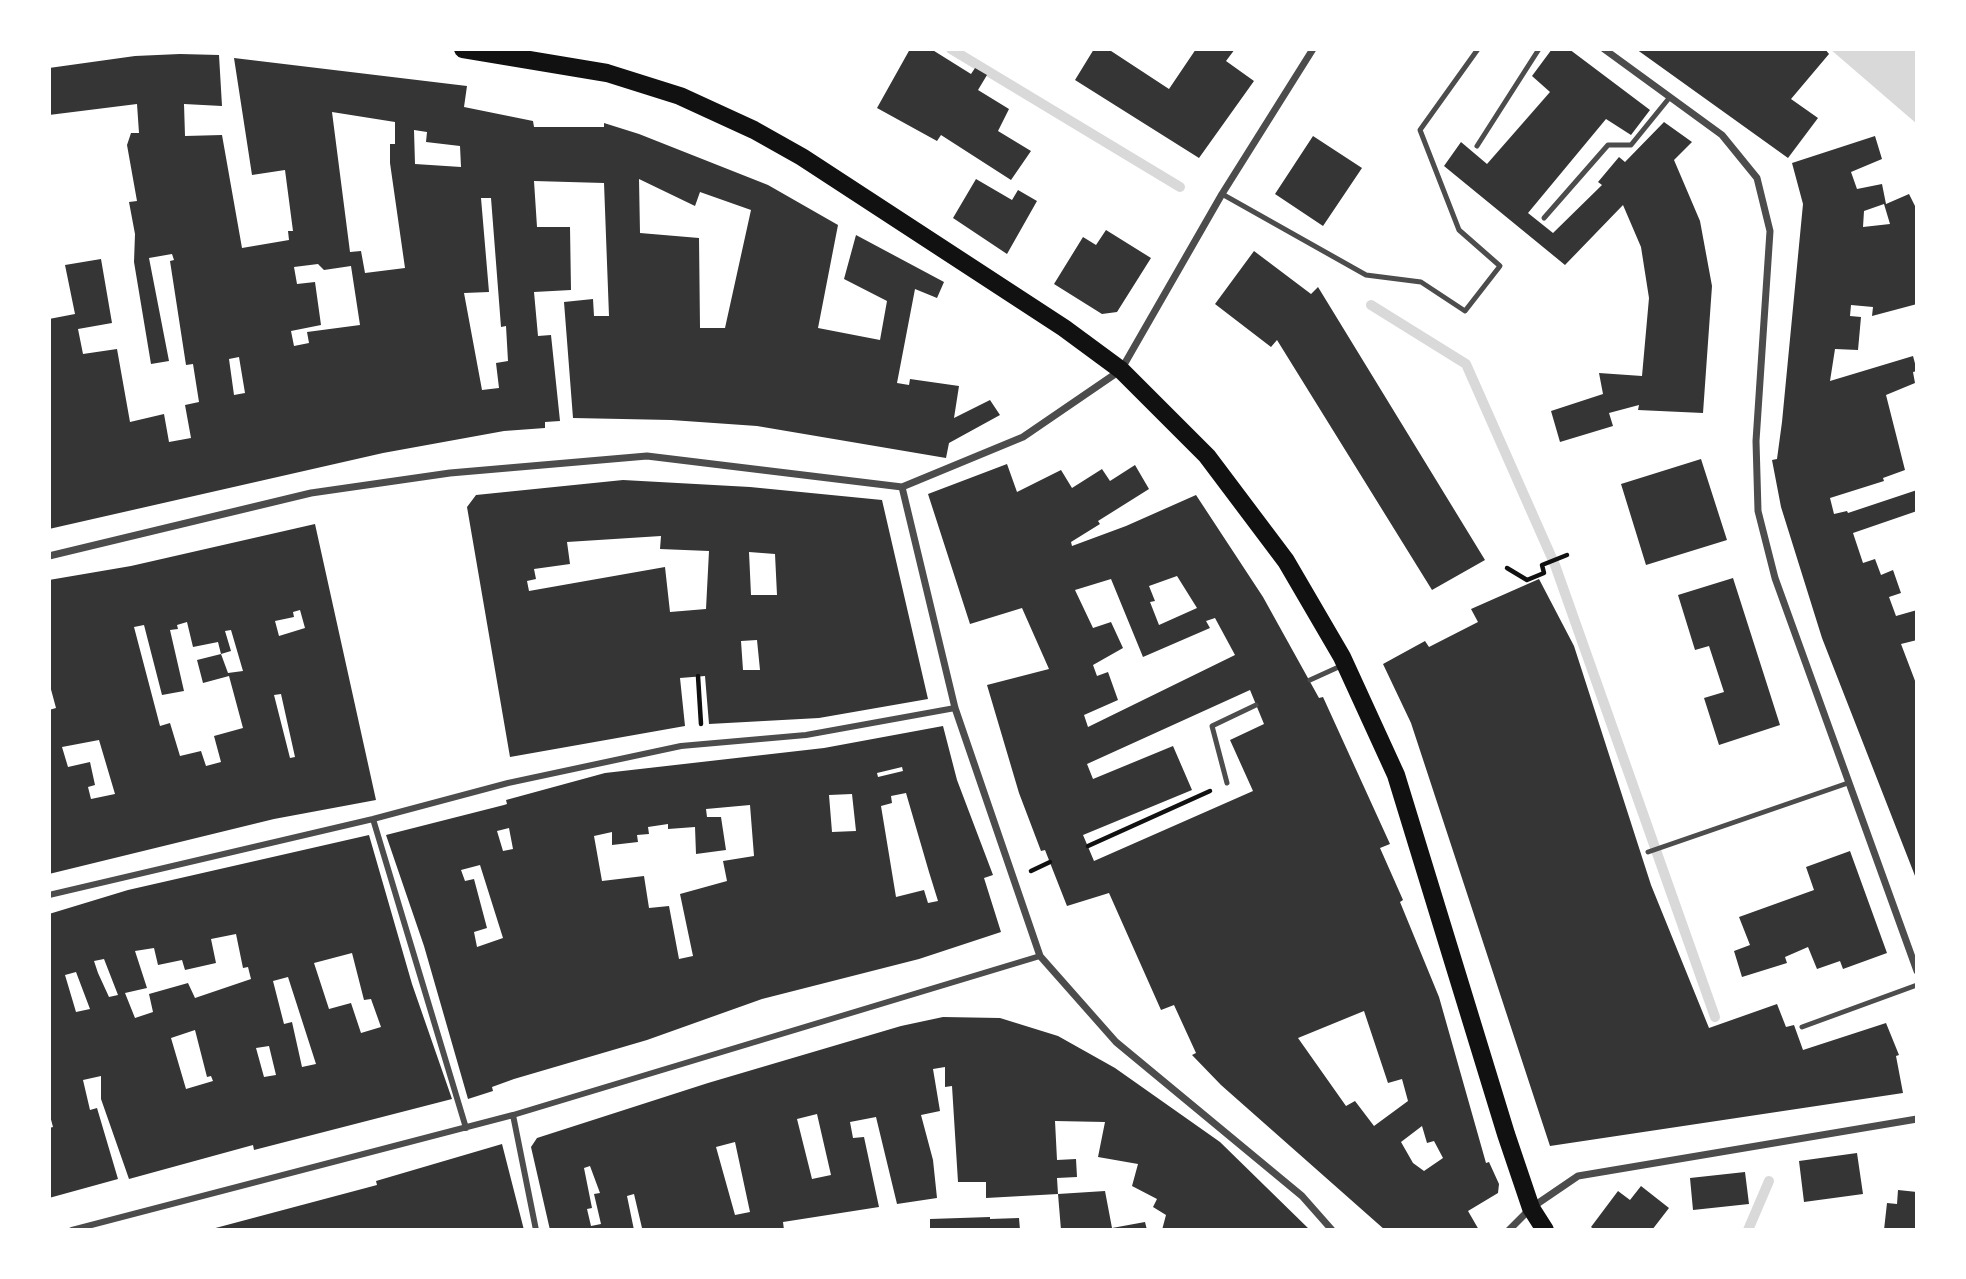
<!DOCTYPE html>
<style>
body{margin:0}
#map{position:relative;width:1966px;height:1279px;overflow:hidden;background:#fff;font-family:Montserrat,sans-serif}
canvas{display:block}
.frame{position:absolute;inset:0;border:51px solid #fff;pointer-events:none}
</style>
<div id="map">
<canvas width="1966" height="1279"></canvas>
<div class="frame"></div>
</div>
<script>
const ctx = document.querySelector('canvas').getContext('2d');
ctx.lineJoin = 'round';
function paint(path, color) { ctx.fillStyle = color; ctx.fill(path, 'evenodd'); }
const poly = rows => new Path2D(rows.map(r => 'M' + r).join(''));
function trace(path, color, width, dash) { ctx.strokeStyle = color; ctx.lineWidth = width; ctx.lineCap = dash ? 'butt' : 'round'; ctx.setLineDash(dash || []); ctx.stroke(path); }
paint(poly([
 [1830,49,1917,49,1917,124]
]), '#d9d9d9');
trace(poly([
 [951,49,1180,187],
 [1371,305,1466,364,1555,565,1715,1017],
 [1748,1230,1769,1181]
]), '#d9d9d9', 10);
paint(poly([
 [910,49,931,49,971,74,975,68,987,75,978,90,1009,109,998,131,1031,151,1011,180,941,135,937,141,877,108],
 [1094,49,1108,49,1169,89,1196,49,1235,49,1226,61,1254,81,1199,158,1075,80],
 [1552,49,1569,49,1650,110,1631,135,1606,119,1528,213,1553,233,1602,185,1598,182,1619,157,1625,162,1664,122,1692,142,1674,160,1700,221,1712,286,1703,413,1638,410,1639,405,1609,413,1613,426,1560,442,1551,411,1603,394,1599,373,1642,376,1649,298,1641,247,1623,205,1565,265,1444,166,1461,142,1487,164,1550,92,1532,76],
 [1636,49,1825,49,1829,54,1791,99,1818,118,1788,158],
 [180,54,219,55,222,106,184,104,185,136,222,135,242,248,289,240,288,231,293,231,285,170,252,175,234,58,467,86,464,107,533,121,534,127,604,127,604,123,639,134,768,185,838,225,818,328,880,340,887,301,844,279,856,235,944,282,937,298,915,289,897,383,909,385,910,379,959,386,954,418,990,400,1000,415,949,443,946,458,757,426,671,420,573,418,564,302,593,299,594,316,609,316,604,183,534,181,537,227,570,227,571,290,534,292,538,336,551,335,560,421,545,422,545,428,504,431,383,453,49,529,49,319,75,314,65,265,101,259,112,323,78,329,83,354,117,349,130,422,164,414,169,442,191,438,185,405,199,402,193,364,186,365,170,261,174,260,172,254,149,258,169,361,151,364,134,262,135,234,129,202,137,201,127,145,131,133,139,133,137,104,49,115,49,68,135,56],
 [332,112,395,122,395,144,390,144,390,163,405,268,365,273,361,251,350,252],
 [414,130,427,132,426,142,460,146,461,167,415,164],
 [639,179,695,206,700,192,751,210,725,328,700,328,699,238,640,233],
 [481,198,491,198,501,327,506,326,508,361,496,363,499,388,482,390,464,293,489,292],
 [318,264,324,270,351,266,360,325,307,332,309,343,294,346,291,331,321,325,315,282,297,284,294,267],
 [239,357,245,393,234,395,229,359],
 [1313,136,1362,168,1323,226,1275,194],
 [1875,136,1882,159,1851,172,1857,189,1882,184,1886,204,1909,194,1917,210,1917,304,1872,316,1873,307,1851,305,1850,316,1861,317,1858,350,1835,349,1830,381,1913,356,1917,371,1913,372,1915,383,1886,395,1905,470,1883,478,1884,481,1830,498,1834,514,1847,511,1848,513,1917,490,1917,511,1853,533,1863,563,1875,559,1881,575,1893,570,1901,593,1889,597,1896,616,1917,610,1917,640,1901,644,1917,686,1917,881,1822,638,1781,507,1772,460,1777,459,1782,422,1803,204,1792,163],
 [1884,204,1890,224,1863,227,1864,211],
 [976,179,1012,200,1018,190,1037,201,1007,254,953,218],
 [1106,230,1151,258,1117,312,1102,314,1054,284,1083,237,1096,245],
 [1254,251,1311,294,1318,287,1485,560,1432,590,1277,340,1271,347,1215,304],
 [1701,459,1727,540,1646,565,1621,484],
 [1007,464,1017,492,1061,470,1072,488,1102,469,1110,481,1135,465,1149,489,1098,521,1100,524,1071,542,1072,546,1126,526,1196,495,1263,597,1319,698,1323,697,1390,844,1380,848,1403,900,1400,902,1439,997,1486,1163,1489,1162,1499,1184,1498,1193,1468,1211,1479,1230,1385,1230,1221,1085,1192,1055,1196,1053,1174,1005,1161,1010,1109,893,1067,906,1045,850,1041,851,1019,793,987,685,1049,669,1022,608,970,624,928,494],
 [1177,576,1197,608,1159,625,1150,602,1155,601,1149,586],
 [1111,579,1143,657,1210,628,1206,621,1215,618,1235,655,1088,727,1084,715,1118,700,1108,672,1097,676,1093,665,1123,648,1111,622,1093,628,1075,590],
 [1250,690,1264,724,1230,740,1253,791,1094,861,1083,835,1192,790,1173,746,1093,779,1087,764],
 [1364,1011,1388,1083,1402,1079,1408,1101,1374,1126,1355,1101,1346,1106,1298,1038],
 [1422,1126,1427,1143,1434,1141,1443,1158,1424,1171,1413,1163,1401,1142],
 [623,480,750,487,882,500,928,699,819,718,709,724,705,676,680,678,685,726,510,757,467,507,476,495],
 [661,536,660,549,709,551,706,609,670,612,665,567,529,591,527,581,536,579,534,569,570,564,567,542],
 [749,552,775,554,777,595,751,595],
 [757,640,760,670,743,670,741,641],
 [315,524,376,800,274,819,49,874,49,710,56,708,49,682,49,580,131,566],
 [300,610,305,628,279,636,275,621,294,617,293,612],
 [187,622,193,647,218,642,221,654,231,651,225,631,231,630,243,671,228,673,221,654,197,660,203,683,229,676,243,728,214,736,221,762,206,766,201,751,180,756,170,723,160,726,134,627,144,625,162,695,184,691,170,630,178,629,177,625],
 [281,694,295,757,290,758,274,695],
 [99,740,115,794,91,799,88,787,95,785,90,762,68,767,62,747],
 [1733,578,1780,725,1719,745,1704,698,1724,692,1709,646,1695,650,1678,595],
 [1539,579,1574,646,1651,885,1709,1028,1777,1004,1786,1027,1794,1025,1803,1050,1886,1023,1899,1055,1896,1056,1903,1093,1550,1146,1411,723,1383,664,1425,641,1429,647,1478,622,1471,609],
 [943,726,957,780,993,875,984,878,1001,932,919,959,762,999,647,1040,514,1079,492,1087,493,1091,468,1099,424,946,386,835,504,805,507,804,506,800,605,773,824,748],
 [902,767,903,771,878,777,877,773],
 [906,793,929,872,938,901,928,903,924,890,896,897,881,806,892,803,891,796],
 [852,794,856,831,832,832,829,795],
 [750,805,754,856,723,861,727,881,680,894,693,956,679,959,669,906,649,908,644,876,602,881,594,836,612,832,612,845,638,842,637,835,649,834,648,827,668,824,668,829,695,827,696,854,726,850,721,817,707,817,706,809],
 [509,828,513,849,503,851,497,831],
 [480,865,503,938,477,947,474,932,487,928,474,879,465,881,461,870],
 [369,835,412,984,452,1099,254,1150,253,1145,129,1179,101,1099,101,1076,83,1080,90,1110,97,1108,118,1179,49,1198,49,1128,53,1127,49,1112,49,914,128,890],
 [236,934,243,968,248,967,251,979,195,998,188,983,149,994,153,1012,135,1018,125,993,147,988,135,951,154,948,158,965,182,960,185,970,216,963,211,939],
 [352,953,364,1000,371,999,381,1027,361,1033,351,1003,329,1009,314,963],
 [104,959,118,995,109,997,98,973,94,961],
 [76,972,90,1009,76,1012,65,975],
 [288,977,316,1064,302,1067,292,1022,284,1024,273,981],
 [195,1030,207,1077,211,1076,213,1081,186,1089,171,1038],
 [269,1046,276,1075,264,1077,256,1048],
 [1850,851,1887,953,1843,969,1840,961,1817,969,1808,947,1785,957,1787,963,1742,977,1734,951,1750,945,1739,917,1814,890,1806,867],
 [943,1017,1000,1018,1058,1036,1115,1068,1220,1142,1310,1230,1162,1230,1166,1215,1153,1207,1157,1199,1132,1186,1138,1164,1098,1157,1105,1122,1055,1121,1057,1160,1076,1159,1077,1177,1057,1178,1058,1194,986,1198,986,1182,958,1182,952,1086,945,1087,945,1067,933,1069,940,1111,921,1115,933,1160,937,1198,897,1204,876,1117,850,1122,853,1138,864,1137,879,1207,783,1222,784,1230,636,1230,642,1228,634,1194,627,1196,634,1230,550,1230,531,1147,537,1138,708,1083,901,1026],
 [817,1114,831,1175,812,1179,797,1119],
 [735,1142,750,1212,735,1215,716,1147],
 [590,1166,600,1193,594,1194,601,1224,591,1226,587,1209,592,1208,584,1168],
 [502,1144,524,1230,208,1230,377,1185,376,1181],
 [1857,1153,1863,1194,1804,1202,1799,1161],
 [1745,1172,1749,1204,1693,1210,1690,1178],
 [1641,1186,1669,1208,1652,1230,1595,1230,1591,1227,1618,1191,1630,1200],
 [1898,1190,1917,1192,1917,1230,1884,1230,1887,1203,1897,1204],
 [1105,1191,1112,1228,1145,1222,1147,1230,1061,1230,1058,1194],
 [990,1217,990,1219,1019,1218,1020,1230,930,1230,930,1219]
]), '#353535');
trace(poly([
 [1507,568,1527,580,1544,573,1542,565,1567,555],
 [698,676,701,724],
 [1088,846,1210,791],
 [1031,871,1050,862]
]), '#111', 4.5);
trace(poly([
 [1477,146,1539,49],
 [1222,194,1366,275,1421,282,1465,311,1500,266,1459,230,1420,130,1478,49],
 [1544,218,1608,145,1631,145,1670,97],
 [1310,680,1343,665],
 [1227,783,1212,726,1256,705],
 [1648,852,1848,783],
 [1802,1027,1917,985]
]), '#4c4c4c', 5);
trace(poly([
 [373,819,466,1128],
 [49,895,373,819,508,783,681,746,806,735,955,708],
 [513,1115,536,1230],
 [72,1230,513,1115,1040,956]
]), '#4c4c4c', 6);
trace(poly([
 [1604,49,1722,135,1757,178,1770,231,1756,441,1758,511,1775,578,1917,971],
 [902,487,955,708,1040,956,1116,1042,1302,1196,1332,1230],
 [49,556,311,493,450,473,647,456,902,487,1023,437,1121,370,1222,194,1313,49],
 [1509,1230,1531,1208,1578,1176,1917,1119]
]), '#4c4c4c', 7);
trace(poly([
 [463,49,607,73,680,96,754,130,802,157,1064,328,1121,370,1207,456,1286,561,1342,657,1396,775,1506,1134,1531,1208,1545,1230]
]), '#111', 18);
</script>
